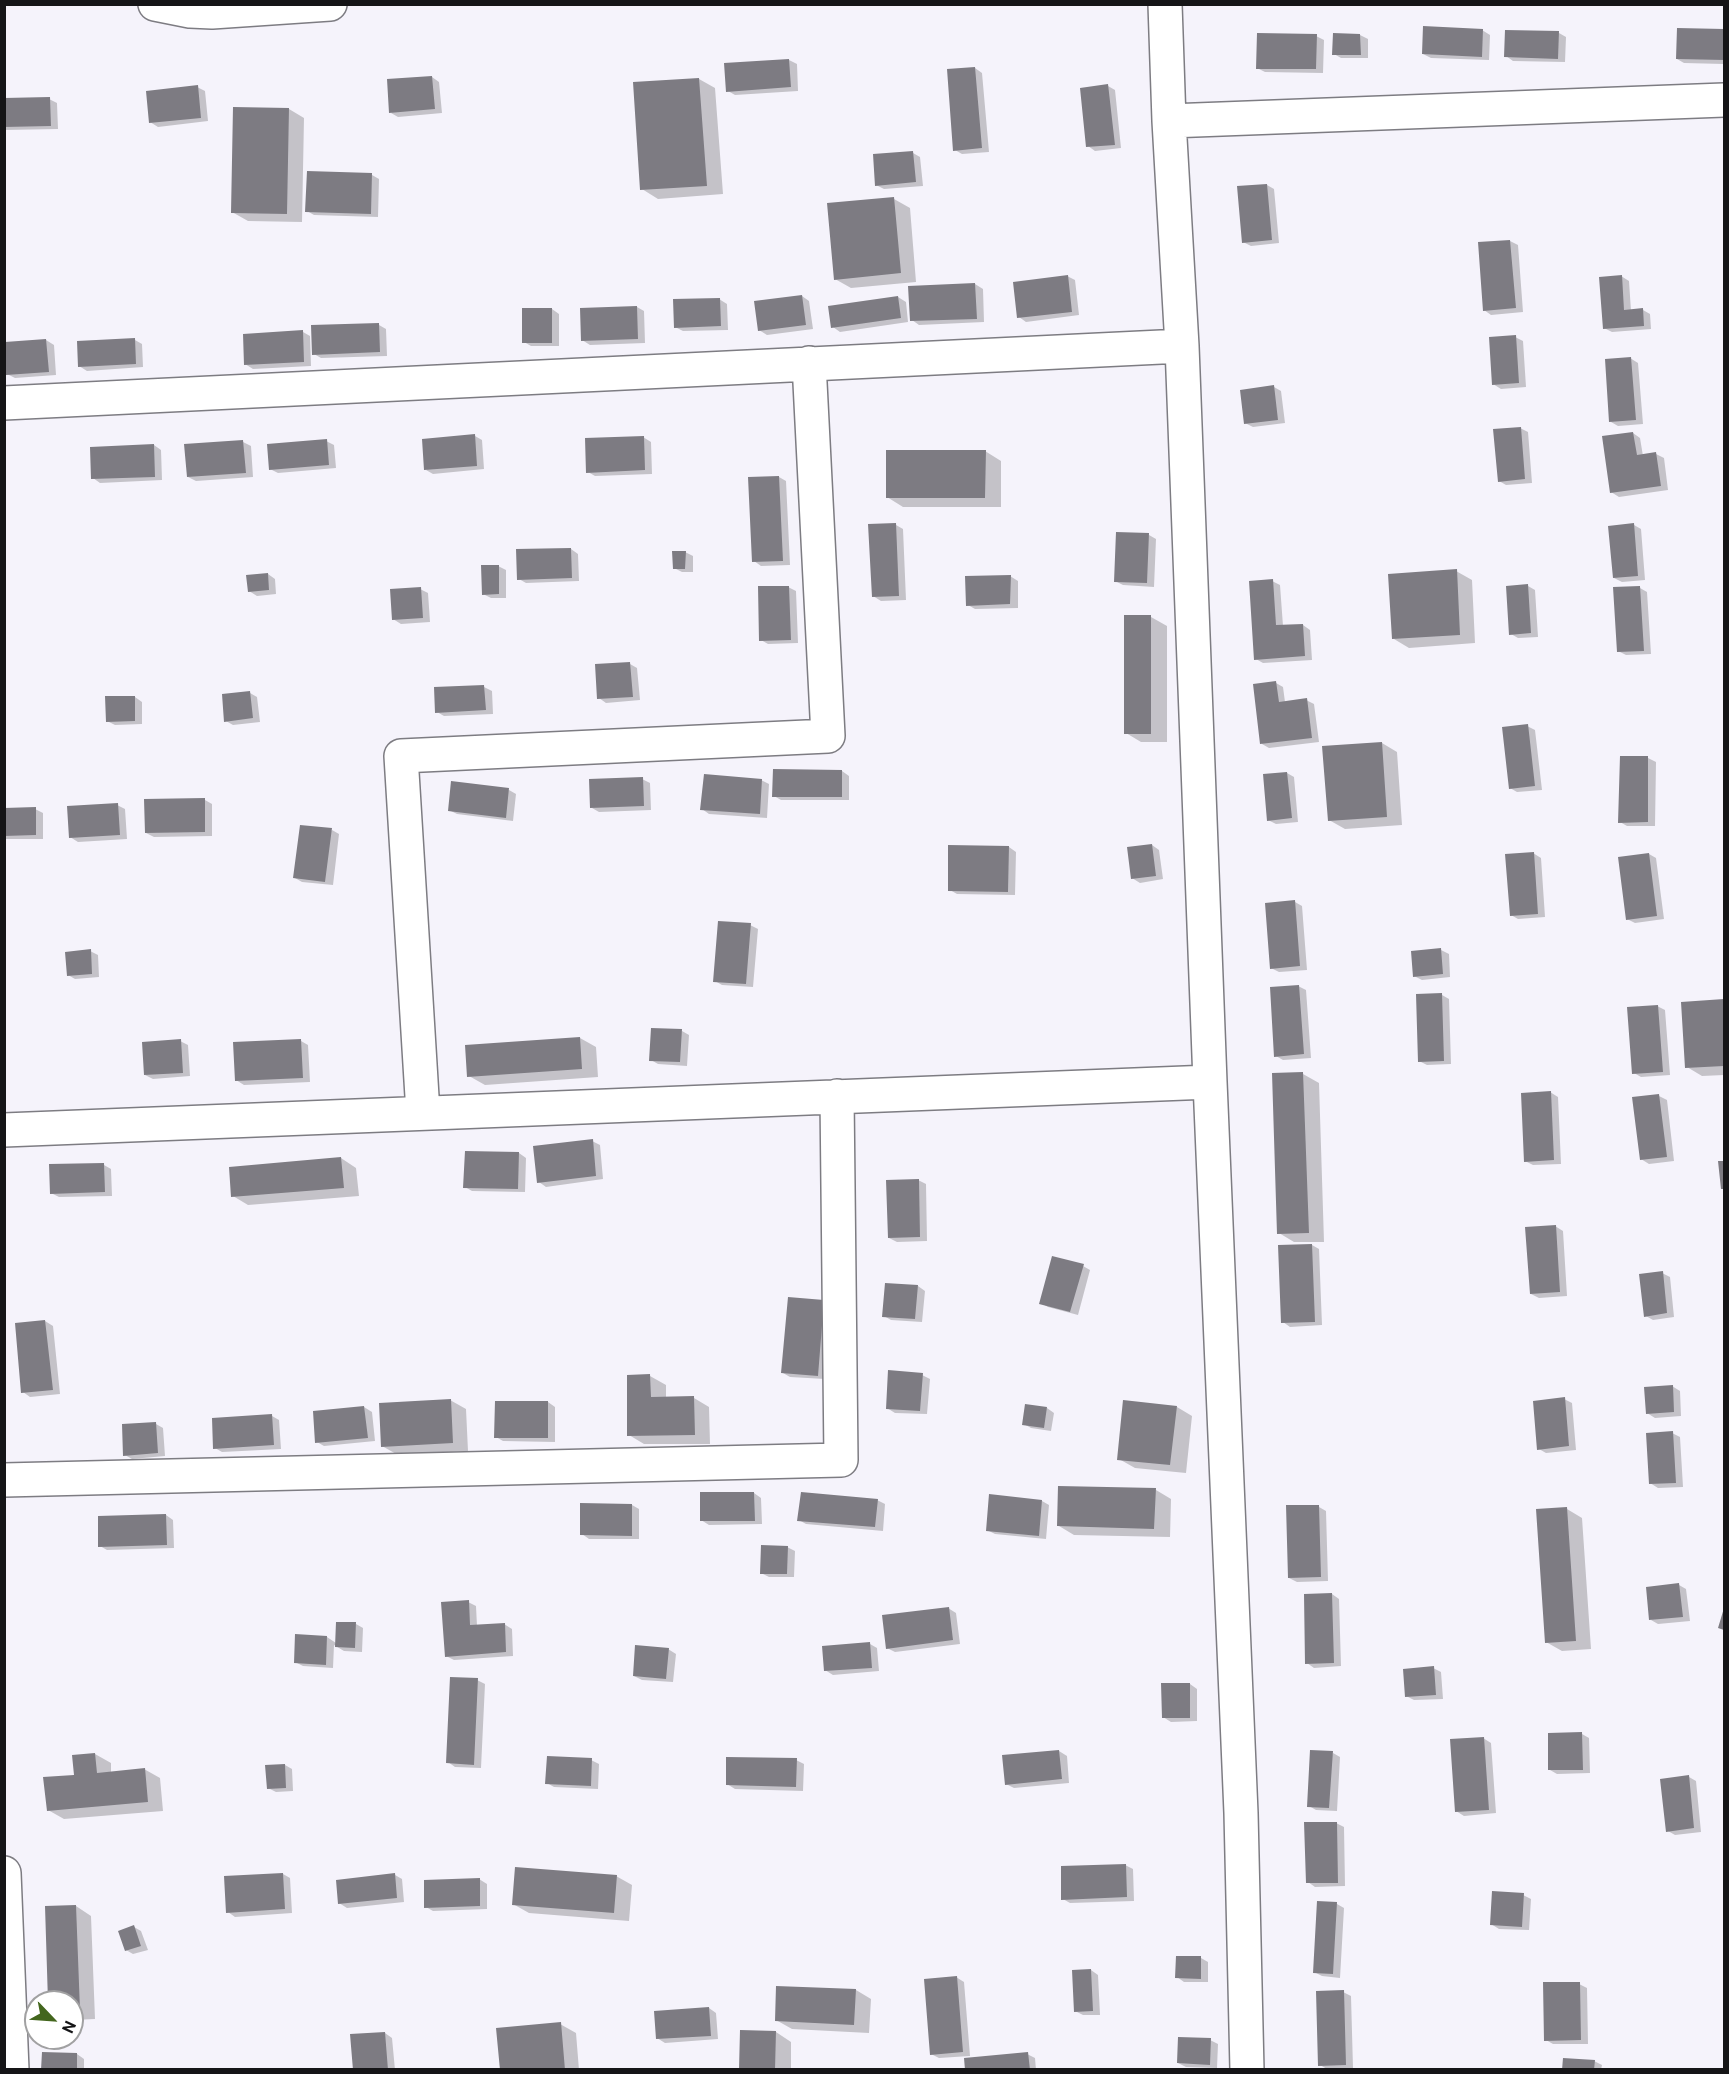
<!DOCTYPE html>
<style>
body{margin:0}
#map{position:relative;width:1729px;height:2074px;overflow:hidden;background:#f5f3fb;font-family:Roboto,sans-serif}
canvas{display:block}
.frame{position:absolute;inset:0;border:6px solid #151517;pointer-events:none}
.north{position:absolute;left:24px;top:1990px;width:60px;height:60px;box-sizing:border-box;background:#fff;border:2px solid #a1a1a2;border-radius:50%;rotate:115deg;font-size:16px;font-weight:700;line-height:24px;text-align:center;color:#151517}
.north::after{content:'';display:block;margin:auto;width:21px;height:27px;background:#43661d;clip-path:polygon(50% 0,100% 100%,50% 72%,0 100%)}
</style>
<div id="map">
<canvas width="1729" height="2074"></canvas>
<div class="frame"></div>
<div class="north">N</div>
</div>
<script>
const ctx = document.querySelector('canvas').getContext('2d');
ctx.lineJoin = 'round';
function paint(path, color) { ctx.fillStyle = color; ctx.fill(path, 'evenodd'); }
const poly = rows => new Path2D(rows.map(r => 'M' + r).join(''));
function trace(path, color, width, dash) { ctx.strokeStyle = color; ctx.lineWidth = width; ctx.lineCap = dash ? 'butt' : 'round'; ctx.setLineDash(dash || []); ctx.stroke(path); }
paint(poly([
 [1678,29,1724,31,1724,64,1684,63,1677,59],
 [1482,30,1490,35,1489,60,1431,58,1423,54],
 [1559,33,1566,37,1565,62,1513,61,1506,56],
 [1360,35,1368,39,1368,58,1341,58,1334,54],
 [1316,36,1324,40,1323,73,1265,72,1257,68],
 [789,60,797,64,798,91,735,95,728,91,726,64],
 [975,68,982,73,989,152,962,154,955,150],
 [432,77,439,82,442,113,398,117,391,113],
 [699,79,715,88,723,194,658,199,642,189,635,84],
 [1108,86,1115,90,1121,148,1095,151,1088,146],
 [197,87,205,91,208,121,158,127,150,122],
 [49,99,57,103,58,129,4,130,4,100],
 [289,109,304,118,302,222,248,221,232,212],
 [913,153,920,157,923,186,884,189,876,185],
 [372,175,379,179,378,217,314,215,307,211],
 [1267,185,1274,189,1279,243,1251,246,1243,242],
 [894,199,910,208,916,282,851,288,835,279],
 [1510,241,1518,245,1523,312,1491,315,1484,310],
 [1067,276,1075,280,1079,315,1026,322,1019,317],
 [1621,276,1629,281,1631,311,1643,310,1650,314,1651,329,1612,332,1604,328],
 [975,284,983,289,984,322,919,325,912,320],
 [802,296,809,301,813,329,767,335,759,330],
 [898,297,906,302,908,322,840,332,833,327],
 [719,299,727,304,728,330,683,331,675,327],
 [637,307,644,311,645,343,590,345,582,340],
 [552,309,559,314,559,346,531,346,524,342],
 [379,325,386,329,387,356,321,358,314,354],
 [303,332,310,336,311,366,253,369,245,364],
 [1515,337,1523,341,1526,387,1501,389,1493,384],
 [46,340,54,345,56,375,15,378,7,374,5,344],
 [135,340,142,344,143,367,87,371,79,366],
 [1630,358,1638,363,1643,424,1618,426,1611,422],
 [1274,387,1281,391,1285,423,1253,427,1245,423],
 [1520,428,1528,432,1532,483,1506,485,1499,481],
 [1633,433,1640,438,1643,456,1656,454,1664,458,1668,490,1619,497,1611,492],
 [475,436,482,440,484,469,433,474,426,470],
 [643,437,651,442,652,474,595,476,588,472],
 [326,441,334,445,336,468,278,473,270,469],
 [243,442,251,446,253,477,196,481,188,477],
 [154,445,161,450,162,480,100,483,93,478],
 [985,451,1001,461,1001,507,903,507,887,497],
 [779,477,786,481,790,565,761,566,754,561],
 [896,525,903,529,906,600,881,601,873,596],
 [1634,525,1641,529,1645,580,1622,582,1614,578],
 [1149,535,1156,539,1154,587,1123,585,1115,581],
 [571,549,578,554,579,581,526,583,519,579],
 [685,552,693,556,693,572,682,572,674,568],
 [498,566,506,570,506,598,491,598,483,594],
 [1456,571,1472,580,1475,643,1409,648,1394,639],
 [268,574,275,579,276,594,257,596,249,591],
 [1010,576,1018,581,1018,608,975,609,968,605],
 [1272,581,1280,585,1283,626,1303,625,1310,630,1312,660,1263,663,1256,659],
 [1528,586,1535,590,1538,637,1518,638,1511,634],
 [788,587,796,591,798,643,768,644,761,640],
 [1640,588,1647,592,1651,654,1626,655,1618,651],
 [420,589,428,593,430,622,401,624,393,619],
 [1151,617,1167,626,1167,742,1141,742,1126,733],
 [630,664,637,668,640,700,606,703,599,698],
 [1276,683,1283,687,1285,702,1306,700,1314,704,1319,742,1269,748,1262,744],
 [484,687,492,691,493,714,444,716,437,712],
 [250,693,257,697,260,722,233,725,226,721],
 [135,697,142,702,142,724,115,725,107,721],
 [1527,726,1535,730,1542,790,1517,792,1510,788],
 [1382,743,1397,752,1402,825,1345,829,1329,820],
 [1621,757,1648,758,1656,762,1655,826,1627,826,1620,822],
 [842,771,849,776,849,800,781,800,774,796],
 [1287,773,1294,777,1298,822,1276,824,1268,820],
 [642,779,650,783,651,810,599,812,592,808],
 [761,780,769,784,767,818,709,814,702,809],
 [509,790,516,794,513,821,457,814,449,810],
 [205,800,212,804,212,836,154,837,146,833],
 [117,805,125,809,127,839,78,842,70,837],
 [35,809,43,813,43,839,4,839,4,810],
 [332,830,339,834,333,885,302,882,295,878],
 [1152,845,1159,850,1163,879,1140,883,1132,878],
 [1009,847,1016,852,1015,895,957,894,950,890],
 [1533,853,1541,858,1545,917,1518,919,1511,915],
 [1649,854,1656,858,1664,919,1635,923,1627,919],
 [1295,902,1302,906,1307,970,1279,972,1271,968],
 [750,925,758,929,753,987,722,985,715,981],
 [1441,950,1449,954,1450,977,1422,980,1414,976],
 [90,951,98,955,99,977,75,979,68,975],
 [1298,986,1306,990,1311,1058,1283,1060,1276,1056],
 [1442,995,1449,999,1451,1064,1427,1065,1419,1061],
 [1724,1000,1724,1075,1702,1076,1687,1067,1682,1003],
 [1657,1006,1665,1010,1670,1075,1641,1077,1634,1073],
 [682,1031,689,1035,687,1066,658,1064,651,1060],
 [580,1038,596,1047,598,1077,485,1085,469,1076],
 [180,1041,188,1045,190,1076,153,1079,145,1075],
 [301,1041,308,1045,310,1082,244,1085,236,1080],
 [1303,1074,1319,1083,1324,1242,1294,1242,1279,1233],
 [1550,1092,1558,1097,1561,1164,1533,1165,1525,1161],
 [1659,1096,1667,1100,1674,1161,1649,1164,1641,1159],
 [592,1141,600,1145,603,1179,546,1187,539,1182],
 [519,1153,526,1158,525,1192,472,1191,465,1187],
 [341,1158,356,1168,359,1196,248,1205,233,1196],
 [104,1165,111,1169,112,1196,59,1197,51,1193],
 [918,1180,926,1184,927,1241,897,1242,889,1238],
 [1555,1226,1563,1231,1567,1296,1539,1298,1531,1294],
 [1312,1245,1319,1249,1322,1325,1290,1327,1283,1322],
 [1083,1266,1090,1270,1078,1315,1048,1307,1041,1303],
 [1662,1273,1670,1277,1674,1317,1653,1320,1646,1316],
 [918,1286,925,1291,922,1322,891,1320,884,1316],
 [789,1299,831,1306,825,1379,790,1377,783,1373],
 [45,1321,53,1326,60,1394,30,1397,23,1392],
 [922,1375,930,1379,927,1414,895,1413,887,1408],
 [628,1376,650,1376,666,1385,666,1398,694,1398,709,1407,710,1444,644,1444,629,1435],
 [1672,1386,1680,1391,1681,1416,1655,1418,1647,1413],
 [1564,1399,1572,1403,1576,1450,1546,1453,1539,1449],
 [450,1400,466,1409,468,1451,398,1455,382,1446],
 [548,1402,555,1407,555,1442,503,1441,496,1437],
 [364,1407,372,1412,375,1441,324,1446,317,1442],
 [1177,1407,1192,1416,1186,1473,1135,1468,1119,1459],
 [1047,1408,1054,1413,1051,1431,1031,1428,1024,1424],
 [272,1416,279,1420,281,1449,222,1452,215,1448],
 [156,1424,163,1428,165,1456,132,1459,125,1455],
 [1672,1433,1680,1437,1683,1487,1658,1488,1650,1483],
 [1156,1490,1171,1499,1170,1537,1074,1535,1059,1526],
 [754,1493,761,1498,762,1524,709,1525,701,1520],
 [877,1500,885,1504,883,1531,806,1524,799,1520],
 [1042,1501,1049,1505,1046,1539,995,1534,987,1530],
 [632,1505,639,1509,639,1539,589,1539,582,1534],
 [1319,1507,1326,1511,1328,1581,1297,1582,1289,1578],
 [1567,1509,1582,1518,1591,1649,1562,1651,1546,1642],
 [166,1515,173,1520,174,1548,107,1550,100,1546],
 [787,1547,795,1551,794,1577,769,1577,761,1573],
 [1679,1585,1686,1589,1690,1621,1658,1624,1651,1620],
 [1332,1594,1339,1599,1341,1666,1314,1668,1307,1663],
 [468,1602,476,1606,477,1626,504,1624,512,1629,513,1656,454,1660,446,1656],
 [948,1608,956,1613,960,1644,895,1652,887,1648],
 [356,1624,363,1628,362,1652,344,1651,334,1645,333,1668,303,1666,295,1662,327,1637,336,1643],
 [870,1644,877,1648,879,1671,833,1675,825,1670],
 [668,1649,676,1654,673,1682,642,1680,634,1676],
 [1433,1668,1441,1672,1443,1699,1414,1700,1406,1696],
 [477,1680,485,1684,481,1768,455,1767,448,1762],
 [1190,1684,1197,1689,1197,1721,1171,1722,1163,1717],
 [1582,1734,1589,1738,1590,1773,1557,1774,1550,1770],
 [1483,1738,1491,1743,1496,1813,1464,1816,1456,1811],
 [1059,1751,1067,1756,1069,1783,1014,1788,1006,1784],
 [1333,1753,1340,1757,1337,1811,1316,1810,1309,1806],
 [95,1754,111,1763,111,1773,144,1769,160,1778,163,1811,64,1819,48,1810],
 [591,1760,599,1764,598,1789,554,1787,547,1783],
 [796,1760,804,1764,803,1791,735,1789,727,1784],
 [285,1765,292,1769,293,1791,276,1792,268,1788],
 [1689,1777,1696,1781,1701,1832,1675,1835,1668,1831],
 [1336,1823,1344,1827,1345,1886,1315,1887,1308,1882],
 [1125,1865,1133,1869,1134,1901,1070,1903,1063,1899],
 [283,1874,290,1878,292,1913,235,1917,228,1912],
 [395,1875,402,1879,404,1902,347,1908,339,1903],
 [616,1876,632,1885,629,1921,529,1913,513,1904],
 [479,1879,487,1884,487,1909,433,1911,426,1907],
 [1523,1895,1531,1899,1529,1930,1499,1929,1491,1924],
 [1318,1903,1337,1904,1344,1908,1340,1978,1322,1976,1314,1972],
 [76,1906,91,1916,95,2019,72,2020,72,2002,49,2002],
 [134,1927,141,1931,148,1950,133,1954,126,1950],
 [1201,1958,1208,1962,1208,1982,1184,1982,1177,1977],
 [1091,1970,1098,1975,1100,2015,1083,2015,1075,2011],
 [956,1977,964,1982,970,2056,939,2058,931,2054],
 [1579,1984,1587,1988,1588,2044,1553,2044,1546,2040],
 [856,1990,871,1999,869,2033,792,2029,776,2020],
 [1343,1992,1351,1996,1353,2068,1327,2069,1320,2065],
 [709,2008,716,2013,718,2039,665,2043,657,2038],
 [560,2024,576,2033,579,2070,501,2070],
 [776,2032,791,2042,791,2070,741,2070],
 [385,2033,392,2038,395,2070,355,2070],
 [1210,2040,1218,2044,1217,2068,1186,2067,1178,2063],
 [77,2054,84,2059,84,2070,43,2070],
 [1027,2054,1035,2058,1036,2070,966,2070],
 [1594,2061,1602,2065,1601,2070,1564,2070]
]), '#0003');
paint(poly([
 [1423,26,1483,29,1482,57,1422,54],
 [1677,28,1724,29,1724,60,1676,59],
 [1505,30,1559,31,1558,59,1504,57],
 [1257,33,1317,34,1316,69,1256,69],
 [1333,33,1360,34,1361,55,1332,55],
 [789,59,791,87,726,92,724,63],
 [975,67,982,148,953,151,947,69],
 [432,76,435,109,389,113,387,79],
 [699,78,707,186,640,190,633,82],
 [1108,84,1115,145,1086,147,1080,88],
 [198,85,201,118,149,123,146,91],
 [50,97,51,126,4,127,4,98],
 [233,107,289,108,287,214,231,213],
 [913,151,916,182,875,186,873,154],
 [307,171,372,173,371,214,305,212],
 [1267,184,1272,240,1242,243,1237,186],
 [894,197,901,273,834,280,827,203],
 [1510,240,1516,308,1483,311,1478,242],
 [1068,275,1072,312,1017,318,1013,282],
 [1622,275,1624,310,1643,308,1644,326,1603,329,1599,277],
 [975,283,977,319,910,321,908,286],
 [802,295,806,325,758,331,754,301],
 [898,296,901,318,831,328,828,306],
 [720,298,721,326,674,328,673,299],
 [637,306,638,339,581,341,580,308],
 [522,308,552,308,552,343,522,343],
 [379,323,380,352,312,355,311,325],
 [303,330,304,362,244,365,243,334],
 [1516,335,1519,383,1492,385,1489,337],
 [135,338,136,364,78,367,77,341],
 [46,339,49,372,6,375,5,342],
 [1631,357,1636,420,1609,422,1605,359],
 [1274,385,1278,420,1244,424,1240,390],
 [1521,427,1525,479,1498,482,1493,429],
 [1633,432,1637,455,1656,452,1661,486,1610,493,1602,436],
 [475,434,477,466,424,470,422,439],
 [644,436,645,470,586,473,585,438],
 [327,439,329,465,269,470,267,444],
 [243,440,246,473,187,477,184,444],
 [154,444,155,477,91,479,90,447],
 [886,450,986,450,985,498,886,498],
 [779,476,783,561,752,562,748,477],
 [896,523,899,596,872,597,868,524],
 [1634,523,1638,576,1613,578,1608,526],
 [1116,532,1149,533,1147,583,1114,582],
 [571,548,572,578,517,580,516,549],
 [672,551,686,551,685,569,673,569],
 [481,565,499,565,499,594,482,595],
 [1457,569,1460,635,1392,639,1388,574],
 [268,573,269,590,248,592,246,575],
 [1011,575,1010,604,966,606,965,576],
 [1273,579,1276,625,1303,624,1305,656,1254,660,1249,581],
 [1528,584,1531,633,1509,635,1506,586],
 [758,586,789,586,791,640,759,641],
 [1640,586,1644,651,1617,652,1613,587],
 [421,587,423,618,392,620,390,589],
 [1124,615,1151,615,1151,734,1124,734],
 [630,662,633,697,597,699,595,664],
 [1276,681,1279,702,1307,698,1312,738,1260,744,1253,684],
 [484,685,486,710,435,713,434,687],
 [250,691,253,718,224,722,222,694],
 [105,696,135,696,135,721,106,722],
 [1528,724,1535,786,1509,789,1502,727],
 [1382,742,1387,817,1328,821,1322,746],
 [1620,756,1648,756,1648,822,1618,823],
 [773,769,842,770,842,797,772,797],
 [1287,772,1292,818,1267,821,1263,774],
 [704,774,762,779,760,814,700,810],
 [643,777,644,806,590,808,589,779],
 [451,781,509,788,506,818,448,811],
 [205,798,205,832,145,833,144,799],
 [118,803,120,835,69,838,67,806],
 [36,807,36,835,4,836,4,808],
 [300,825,332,828,325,882,293,878],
 [1152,844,1156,876,1131,879,1127,847],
 [948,845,1009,846,1008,892,948,891],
 [1534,852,1538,914,1510,916,1505,854],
 [1649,853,1657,916,1626,920,1618,857],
 [1295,900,1300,966,1270,969,1265,903],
 [718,921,751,923,746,984,713,982],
 [1441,948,1443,974,1413,977,1411,951],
 [91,949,92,974,67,976,65,952],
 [1299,985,1304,1054,1274,1057,1270,987],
 [1442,993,1444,1061,1418,1062,1416,994],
 [1724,999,1724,1066,1685,1068,1681,1002],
 [1658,1005,1663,1072,1632,1074,1627,1007],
 [651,1028,682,1029,680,1062,649,1061],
 [580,1037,582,1069,467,1077,465,1045],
 [181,1039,183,1073,144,1075,142,1042],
 [301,1039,303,1078,235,1081,233,1042],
 [1303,1072,1309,1233,1277,1234,1272,1073],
 [1551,1091,1554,1160,1524,1162,1521,1093],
 [1659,1094,1667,1157,1640,1160,1632,1097],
 [593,1139,596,1176,537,1183,533,1146],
 [465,1151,519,1152,518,1189,463,1188],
 [341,1157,344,1188,231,1197,229,1167],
 [1718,1161,1724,1161,1724,1189,1721,1189],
 [104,1163,105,1192,50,1194,49,1164],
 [919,1179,920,1237,888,1238,886,1180],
 [1556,1225,1560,1292,1530,1294,1525,1227],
 [1312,1244,1315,1322,1281,1323,1278,1245],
 [1052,1256,1084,1264,1070,1312,1039,1304],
 [1663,1271,1667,1313,1644,1317,1639,1274],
 [885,1283,918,1285,915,1319,882,1317],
 [788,1297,824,1300,818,1376,781,1373],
 [45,1320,53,1390,21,1393,15,1323],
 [888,1370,923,1373,920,1411,886,1409],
 [650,1374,651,1397,694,1396,695,1435,627,1436,627,1375],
 [1673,1385,1674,1412,1646,1414,1644,1387],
 [1565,1397,1569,1446,1537,1450,1533,1401],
 [451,1399,453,1443,381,1447,379,1403],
 [1123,1400,1177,1406,1170,1465,1117,1460],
 [495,1401,548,1401,548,1438,494,1438],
 [1025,1404,1047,1407,1044,1428,1022,1425],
 [364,1406,368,1438,315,1443,313,1411],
 [272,1414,274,1445,213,1449,212,1418],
 [156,1422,158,1453,123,1456,122,1424],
 [1673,1431,1676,1483,1649,1484,1646,1433],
 [1058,1486,1156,1488,1154,1529,1057,1526],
 [700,1492,754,1492,755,1521,700,1521],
 [801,1492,878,1499,875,1527,797,1521],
 [989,1494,1042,1500,1039,1536,986,1531],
 [580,1503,632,1504,632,1536,580,1535],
 [1286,1505,1319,1505,1321,1577,1288,1578],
 [1567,1507,1576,1641,1545,1643,1536,1509],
 [166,1514,167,1545,98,1547,98,1516],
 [761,1545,788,1546,787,1574,760,1574],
 [1679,1583,1683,1617,1649,1620,1646,1587],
 [1332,1593,1334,1663,1305,1664,1304,1594],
 [469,1600,470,1625,505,1623,506,1652,445,1657,441,1602],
 [949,1607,953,1640,886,1649,882,1615],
 [1724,1608,1724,1630,1718,1628],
 [336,1622,356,1622,355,1648,335,1647],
 [295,1634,327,1636,326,1665,294,1663],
 [870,1642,872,1668,824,1671,822,1646],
 [635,1645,669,1648,666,1679,633,1676],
 [1434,1666,1436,1695,1405,1697,1403,1669],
 [450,1677,478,1678,474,1765,446,1763],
 [1161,1683,1190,1683,1190,1718,1162,1718],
 [1582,1732,1583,1770,1548,1770,1548,1733],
 [1484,1737,1489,1810,1455,1812,1450,1739],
 [1059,1750,1062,1779,1005,1785,1002,1755],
 [1310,1750,1333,1751,1329,1808,1307,1807],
 [95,1753,97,1773,145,1768,148,1802,47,1811,43,1777,74,1775,72,1755],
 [547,1756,592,1758,591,1786,545,1784],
 [726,1757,797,1758,796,1787,726,1785],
 [285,1764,286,1788,267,1789,265,1765],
 [1689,1775,1694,1828,1666,1832,1660,1779],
 [1304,1822,1337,1822,1338,1883,1306,1883],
 [1126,1864,1127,1897,1061,1900,1061,1866],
 [515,1867,617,1875,614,1913,512,1905],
 [283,1873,285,1909,226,1913,224,1876],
 [395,1873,397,1898,338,1904,336,1880],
 [480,1878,480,1906,424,1908,424,1880],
 [1492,1891,1524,1893,1522,1927,1490,1925],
 [1317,1901,1337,1902,1333,1974,1313,1973],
 [76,1905,80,2010,72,2011,72,2002,48,2002,45,1906],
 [134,1925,141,1946,125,1951,118,1931],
 [1176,1956,1201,1956,1201,1979,1175,1978],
 [1091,1969,1093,2011,1074,2012,1072,1970],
 [957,1976,963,2052,930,2055,924,1979],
 [1543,1982,1580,1982,1581,2040,1544,2041],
 [776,1986,856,1989,854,2025,775,2021],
 [1344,1990,1346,2065,1318,2066,1316,1991],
 [709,2007,711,2036,656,2039,654,2011],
 [561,2022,565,2070,500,2070,496,2028],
 [740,2030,776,2031,775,2070,739,2070],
 [385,2032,388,2070,353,2070,350,2034],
 [1178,2037,1211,2038,1210,2065,1177,2063],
 [42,2052,77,2053,77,2070,41,2070],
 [1028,2052,1030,2070,965,2070,964,2058],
 [1563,2058,1595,2060,1594,2070,1562,2070]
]), '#7d7b82');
const minor = poly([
 [155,4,190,11,212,12,330,4],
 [1165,4,1169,121,1182,346,1210,1082,1241,1813,1247,2070],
 [1169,121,1724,100],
 [4,403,1182,346],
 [423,1113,401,756,828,736,809,363],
 [4,1130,1210,1082],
 [4,1480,841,1460,837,1096],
 [4,1873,12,2070]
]);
trace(minor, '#7d7c82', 36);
trace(minor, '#fff', 33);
</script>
